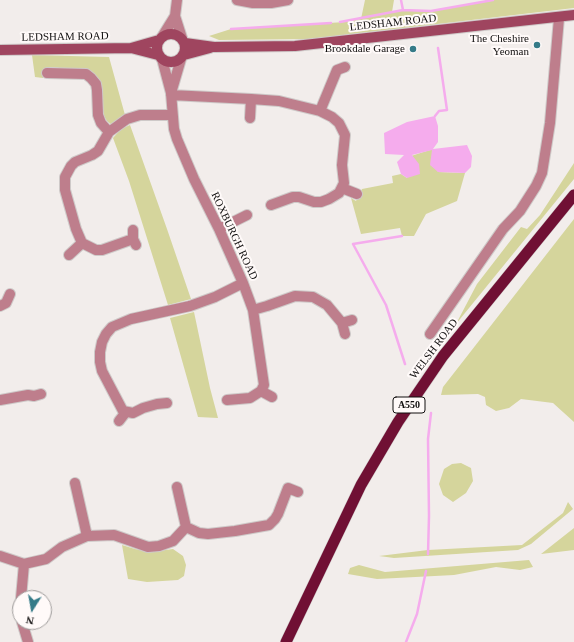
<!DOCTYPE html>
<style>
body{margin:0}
#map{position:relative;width:574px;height:642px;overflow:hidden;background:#f2edeb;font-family:"Times New Roman",serif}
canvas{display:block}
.north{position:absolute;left:12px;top:590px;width:40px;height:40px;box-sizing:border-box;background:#fffaf9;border:1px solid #9f9c9b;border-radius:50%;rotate:191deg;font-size:11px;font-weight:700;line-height:16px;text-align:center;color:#100e0e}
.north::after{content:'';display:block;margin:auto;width:14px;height:18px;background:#357b88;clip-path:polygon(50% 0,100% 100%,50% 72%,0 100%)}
</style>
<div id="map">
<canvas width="574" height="642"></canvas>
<div class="north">N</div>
</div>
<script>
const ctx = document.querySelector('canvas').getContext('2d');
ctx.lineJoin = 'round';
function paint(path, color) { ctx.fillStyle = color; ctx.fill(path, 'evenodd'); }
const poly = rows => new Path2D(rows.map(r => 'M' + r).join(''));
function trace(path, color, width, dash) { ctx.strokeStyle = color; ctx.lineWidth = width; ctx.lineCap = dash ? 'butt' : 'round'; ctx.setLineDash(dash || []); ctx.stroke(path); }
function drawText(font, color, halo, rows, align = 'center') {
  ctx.font = font + ' "Times New Roman",serif'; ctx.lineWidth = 4; ctx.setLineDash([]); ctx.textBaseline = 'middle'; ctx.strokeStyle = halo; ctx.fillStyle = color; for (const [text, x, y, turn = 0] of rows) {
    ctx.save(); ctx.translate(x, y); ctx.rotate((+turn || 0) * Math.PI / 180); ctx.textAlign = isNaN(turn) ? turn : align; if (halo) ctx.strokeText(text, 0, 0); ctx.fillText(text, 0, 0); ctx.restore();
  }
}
paint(poly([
 [365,0,394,0,392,12,403,10,431,11,493,0,574,0,574,8,309,39,219,40,209,36,231,29,345,22,361,19],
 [32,55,109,57,125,115,112,125,107,121,102,113,86,71,51,67,46,68,43,78,35,77],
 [130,125,167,229,191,299,168,305,129,181,113,138,121,129],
 [433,149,438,172,465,173,457,201,426,214,414,236,402,236,400,228,361,234,351,198,356,201,362,189,393,183,392,176,401,174,407,178,411,156],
 [574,163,574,179,456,324,477,284,521,227,527,229,540,215],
 [574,219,574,422,553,403,521,399,509,408,496,411,486,405,485,397,478,394,441,395,443,387],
 [194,312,210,388,218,418,198,417,170,318],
 [461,463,471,468,473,481,466,493,453,502,443,495,439,484,444,469,452,464],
 [568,502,573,509,531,544,518,550,394,558,379,556,428,550,522,545,563,513],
 [574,528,574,550,541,554],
 [122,545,135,549,151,552,173,549,183,556,186,565,184,576,178,580,147,582,128,579],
 [529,560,533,567,520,570,496,567,454,575,377,579,348,574,350,568,359,565,385,572]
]), '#d5d59c');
paint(poly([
 [435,116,438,126,438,142,433,149,467,145,472,156,471,167,465,173,438,172,430,165,432,150,412,155,419,164,420,174,407,178,401,174,397,162,404,155,385,154,384,133,407,122]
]), '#f5aced');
trace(poly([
 [403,10,431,11,493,0],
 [340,22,403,10,401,0],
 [231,29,331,23],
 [435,116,439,111,447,110,438,48],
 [402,236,353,244,386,305,405,364],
 [428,554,429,516,428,439,431,413],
 [406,642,417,614,426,571]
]), '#f5aced', 2.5);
const minor = poly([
 [237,0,253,3,271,3,288,0],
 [175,16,182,38],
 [162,37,175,16,177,0],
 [162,59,171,93,174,129,177,139,194,179,219,229,243,283,253,310,264,385,261,391,250,398,227,400],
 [47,73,86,74,91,78,96,84,97,90,98,115,101,123,109,132],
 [171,93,181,59],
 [171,95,251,99,250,118],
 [251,99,279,101,320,111,332,117,339,123,345,135,342,165,344,183,339,193,329,199,321,202,314,202,299,197,293,197,271,205],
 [320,111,337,70,345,67],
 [342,188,357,194],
 [219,229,247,215],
 [133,230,133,239,136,245],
 [82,243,96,250,102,250,133,239],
 [69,255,82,243,76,229,65,190,65,177,71,166,75,162,92,155,98,151,109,132,127,119,140,115,172,115],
 [0,306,6,303,10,294],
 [253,310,267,306,295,296,313,297,327,305,342,323,345,334],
 [342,323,352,320],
 [430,334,503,229,520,211,536,186,542,173,550,123,559,18],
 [261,391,272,397],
 [0,400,28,395,34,396,41,394],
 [167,403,157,404,143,408,133,413,123,411,102,371,100,362,100,352,102,342,106,334,112,327,131,319,190,306,215,297,243,283],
 [119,421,126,412],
 [75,483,87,536],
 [177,487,186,527],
 [0,556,24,564,46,559,62,547,87,536,114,535,148,547,159,546,173,541,186,527,199,533,208,534,235,531,269,525,275,519,278,514,288,488,298,492],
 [21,598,24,564],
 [22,622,28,642]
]);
const secondary = poly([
 '157 48a14 14 0 1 1 28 0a14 14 0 1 1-28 0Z',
 [185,43,214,47,295,46,574,15],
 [131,48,158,55],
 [0,50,131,48,159,40],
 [184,55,210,48]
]);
const trunk = poly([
 [286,642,361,485,398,422,443,356,574,195]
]);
trace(minor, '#cec9c8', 12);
trace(secondary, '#cec9c8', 12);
trace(trunk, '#cec9c8', 12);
trace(minor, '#be7e8c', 10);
trace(secondary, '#9f455f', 10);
trace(trunk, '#701034', 11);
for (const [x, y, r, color] of [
 [537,45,4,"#357b88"],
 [413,49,4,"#357b88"]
]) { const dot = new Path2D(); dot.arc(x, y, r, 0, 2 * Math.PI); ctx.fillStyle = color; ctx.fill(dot); trace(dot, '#fffaf9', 1.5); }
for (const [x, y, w] of [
 [409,405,32]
]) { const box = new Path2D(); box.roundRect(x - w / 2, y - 8, w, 16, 3); ctx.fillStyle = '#fffaf9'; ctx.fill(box); trace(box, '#100e0e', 1); }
drawText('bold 10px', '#100e0e', null, [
 ["A550",409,405]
]);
drawText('11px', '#100e0e', '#fffaf9', [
 ["LEDSHAM ROAD",393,23,-6],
 ["LEDSHAM ROAD",65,37,-1],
 ["ROXBURGH ROAD",234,236,65],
 ["WELSH ROAD",434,349,-53]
]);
drawText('11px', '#100e0e', '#fffaf9', [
 ["The Cheshire",529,39],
 ["Yeoman",529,52],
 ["Brookdale Garage",405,49]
], 'right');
</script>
